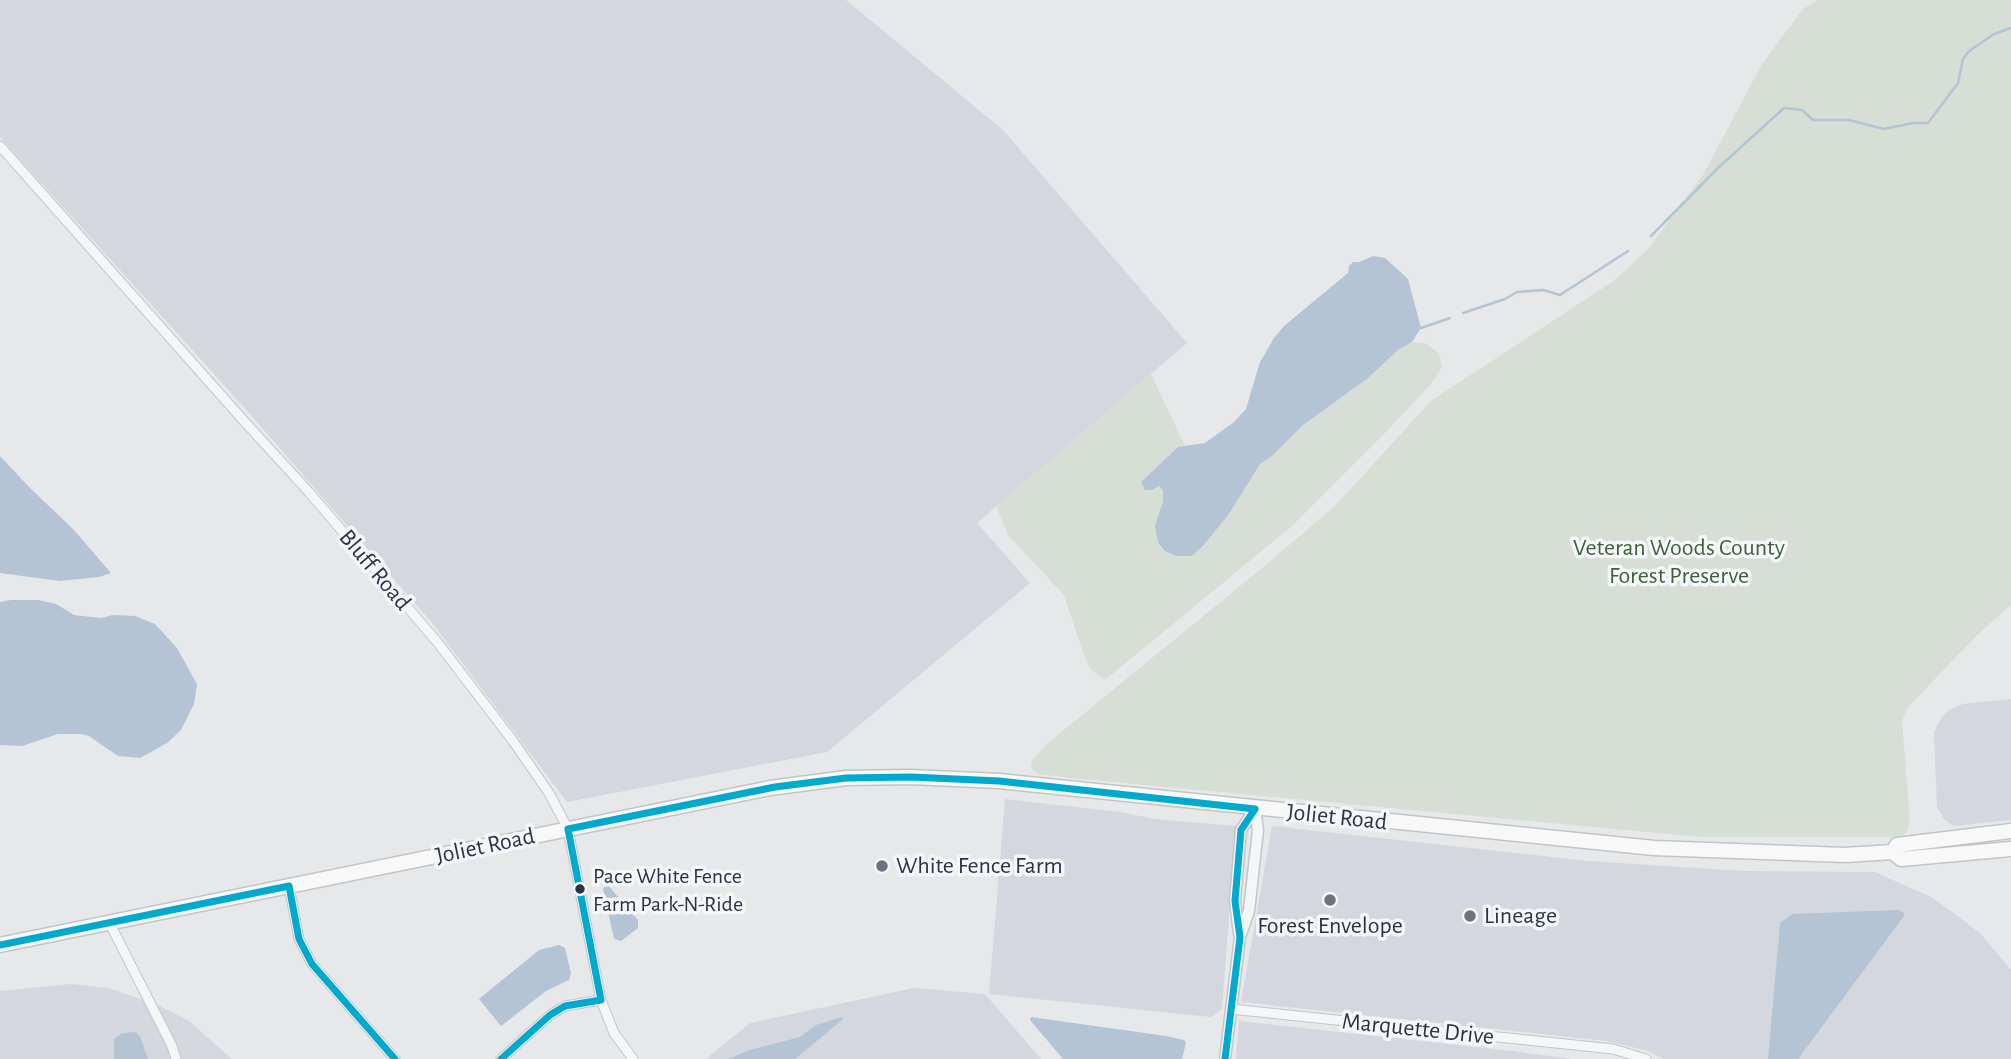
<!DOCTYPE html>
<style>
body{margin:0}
canvas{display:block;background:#e6e8ea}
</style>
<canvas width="2011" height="1059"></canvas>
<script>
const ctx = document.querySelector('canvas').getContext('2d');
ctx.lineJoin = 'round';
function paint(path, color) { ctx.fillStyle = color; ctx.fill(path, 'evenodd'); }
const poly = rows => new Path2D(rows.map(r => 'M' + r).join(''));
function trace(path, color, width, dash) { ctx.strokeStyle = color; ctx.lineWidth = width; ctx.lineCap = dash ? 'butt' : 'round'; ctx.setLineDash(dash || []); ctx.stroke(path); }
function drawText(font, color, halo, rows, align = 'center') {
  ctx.font = font + ' "Alegreya Sans",sans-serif'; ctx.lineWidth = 7; ctx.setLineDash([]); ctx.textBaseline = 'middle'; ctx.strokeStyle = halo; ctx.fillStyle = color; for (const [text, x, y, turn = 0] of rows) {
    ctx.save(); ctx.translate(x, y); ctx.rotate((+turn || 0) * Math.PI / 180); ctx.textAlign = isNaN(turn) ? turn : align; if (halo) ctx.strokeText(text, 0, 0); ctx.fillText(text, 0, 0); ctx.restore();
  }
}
paint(poly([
 [0,0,846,0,1003,130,1187,343,977,523,1030,583,827,752,567,802,433,624,250,414,0,137],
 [2011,699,2011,820,1954,826,1944,819,1937,807,1934,732,1941,718,1949,710,1963,704],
 [1005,799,1120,812,1155,819,1236,826,1222,1009,1211,1017,989,994],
 [1272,826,1588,861,1744,871,1875,872,1933,898,1980,933,2011,970,2011,1059,1664,1059,1648,1051,1607,1041,1241,1002],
 [71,984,108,988,143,1000,167,1046,171,1059,0,1059,0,991],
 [914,988,985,994,1041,1059,706,1059,750,1023],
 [156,1004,189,1021,232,1059,179,1059,176,1045],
 [1239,1021,1512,1051,1572,1059,1236,1059]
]), '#d4d7dd');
paint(poly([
 [1818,0,2011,0,2011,605,1977,635,1908,707,1902,721,1910,820,1907,831,1902,837,1700,837,1071,778,1038,774,1034,771,1031,768,1032,761,1048,743,1267,564,1334,507,1431,401,1615,280,1648,249,1703,175,1762,64,1803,9],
 [1412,342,1427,344,1439,354,1442,367,1431,384,1388,430,1292,526,1105,680,1091,670,1083,652,1064,595,1008,535,996,506,1151,374,1185,446,1178,447,1142,482,1152,490,1159,486,1163,490,1163,501,1155,526,1165,551,1176,556,1192,556,1202,547,1229,514,1260,464,1272,456,1302,426,1368,378,1398,350]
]), '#d6ded6');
paint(poly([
 [1373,256,1385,258,1408,279,1421,328,1412,342,1398,350,1368,378,1302,426,1272,456,1260,464,1229,514,1202,547,1192,556,1176,556,1165,551,1158,542,1155,526,1163,501,1163,490,1159,486,1152,490,1145,490,1141,482,1178,447,1205,443,1234,422,1246,409,1260,362,1274,338,1284,326,1348,273,1349,266,1353,262,1359,262],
 [0,456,30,488,73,529,111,573,99,577,60,581,0,573],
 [11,600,38,600,56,604,74,615,101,618,113,615,135,616,155,624,177,648,197,684,194,704,181,730,167,743,140,758,118,756,89,736,81,734,58,734,22,746,0,745,0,602],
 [607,884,638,920,638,928,621,941,614,939,603,889],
 [1899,910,1904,913,1904,916,1798,1059,1768,1059,1780,923,1792,914],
 [559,945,565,948,571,973,569,980,546,991,501,1026,479,999,539,950],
 [842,1017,843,1019,795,1059,728,1059,750,1050,800,1037,816,1025],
 [1031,1017,1166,1036,1184,1040,1186,1043,1182,1059,1063,1059,1030,1020],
 [131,1032,137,1033,140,1036,148,1059,114,1059,114,1039,121,1034]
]), '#b4c4d5');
trace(poly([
 [1651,236,1718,168,1784,108,1802,110,1813,120,1849,120,1884,129,1913,123,1928,123,1958,83,1963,59,1969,51,1994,34,2011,28],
 [1463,313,1505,299,1517,292,1543,290,1560,295,1628,251],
 [1421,328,1450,318]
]), '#b4c4d5', 2.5);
const minor = poly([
 [0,146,243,420,308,491,438,643,513,741,549,793,568,829,601,1000,614,1033,633,1059],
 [289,886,299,939,312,964,395,1059],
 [109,922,172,1046,176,1059],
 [1231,1009,1613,1049,1646,1059],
 [501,1059,550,1015,565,1006,601,1000]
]);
const tertiary = poly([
 [1239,934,1235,901,1241,830,1255,809],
 [1225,1059,1240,937,1249,911,1258,830,1255,809]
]);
const primary = poly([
 [1893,852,1897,845,2011,831],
 [0,945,770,788,846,778,911,777,999,781,1654,848,1845,855,1893,852,1901,859,2011,849]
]);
trace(minor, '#c4c6c8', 11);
trace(tertiary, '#c4c6c8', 13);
trace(primary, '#c2c5c8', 17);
trace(minor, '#f5f6f7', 9);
trace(tertiary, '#f5f6f7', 10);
trace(primary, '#f8f8f8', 14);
trace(poly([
 [0,945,289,886,299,939,312,964,395,1059],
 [501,1059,550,1015,565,1006,601,1000,568,829,775,787,846,778,911,777,999,781,1255,809,1241,830,1235,901,1240,937,1225,1059]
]), '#00a9ce', 7);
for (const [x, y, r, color] of [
 [882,866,7,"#6c737f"],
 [580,889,6,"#2b3445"],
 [1330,900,7,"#6c737f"],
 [1470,916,7,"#6c737f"]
]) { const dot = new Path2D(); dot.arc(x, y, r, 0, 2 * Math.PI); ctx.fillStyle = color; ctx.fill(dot); trace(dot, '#f4f6f9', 2.5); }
drawText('22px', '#2b3445', '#f4f6f9', [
 ["Pace White Fence",593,876],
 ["Farm Park-N-Ride",593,904]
], 'left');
drawText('24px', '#3f6138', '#f4f6f9', [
 ["Veteran Woods County",1679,548],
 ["Forest Preserve",1679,576]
]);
drawText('24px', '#2b3445', '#f4f6f9', [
 ["Bluff Road",375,570,50],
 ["Joliet Road",1337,817,6],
 ["Joliet Road",485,846,-12],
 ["Marquette Drive",1418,1029,6]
]);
drawText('24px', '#2b3445', '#f4f6f9', [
 ["White Fence Farm",896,866],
 ["Lineage",1484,916],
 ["Forest Envelope",1330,926,"center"]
], 'left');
</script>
